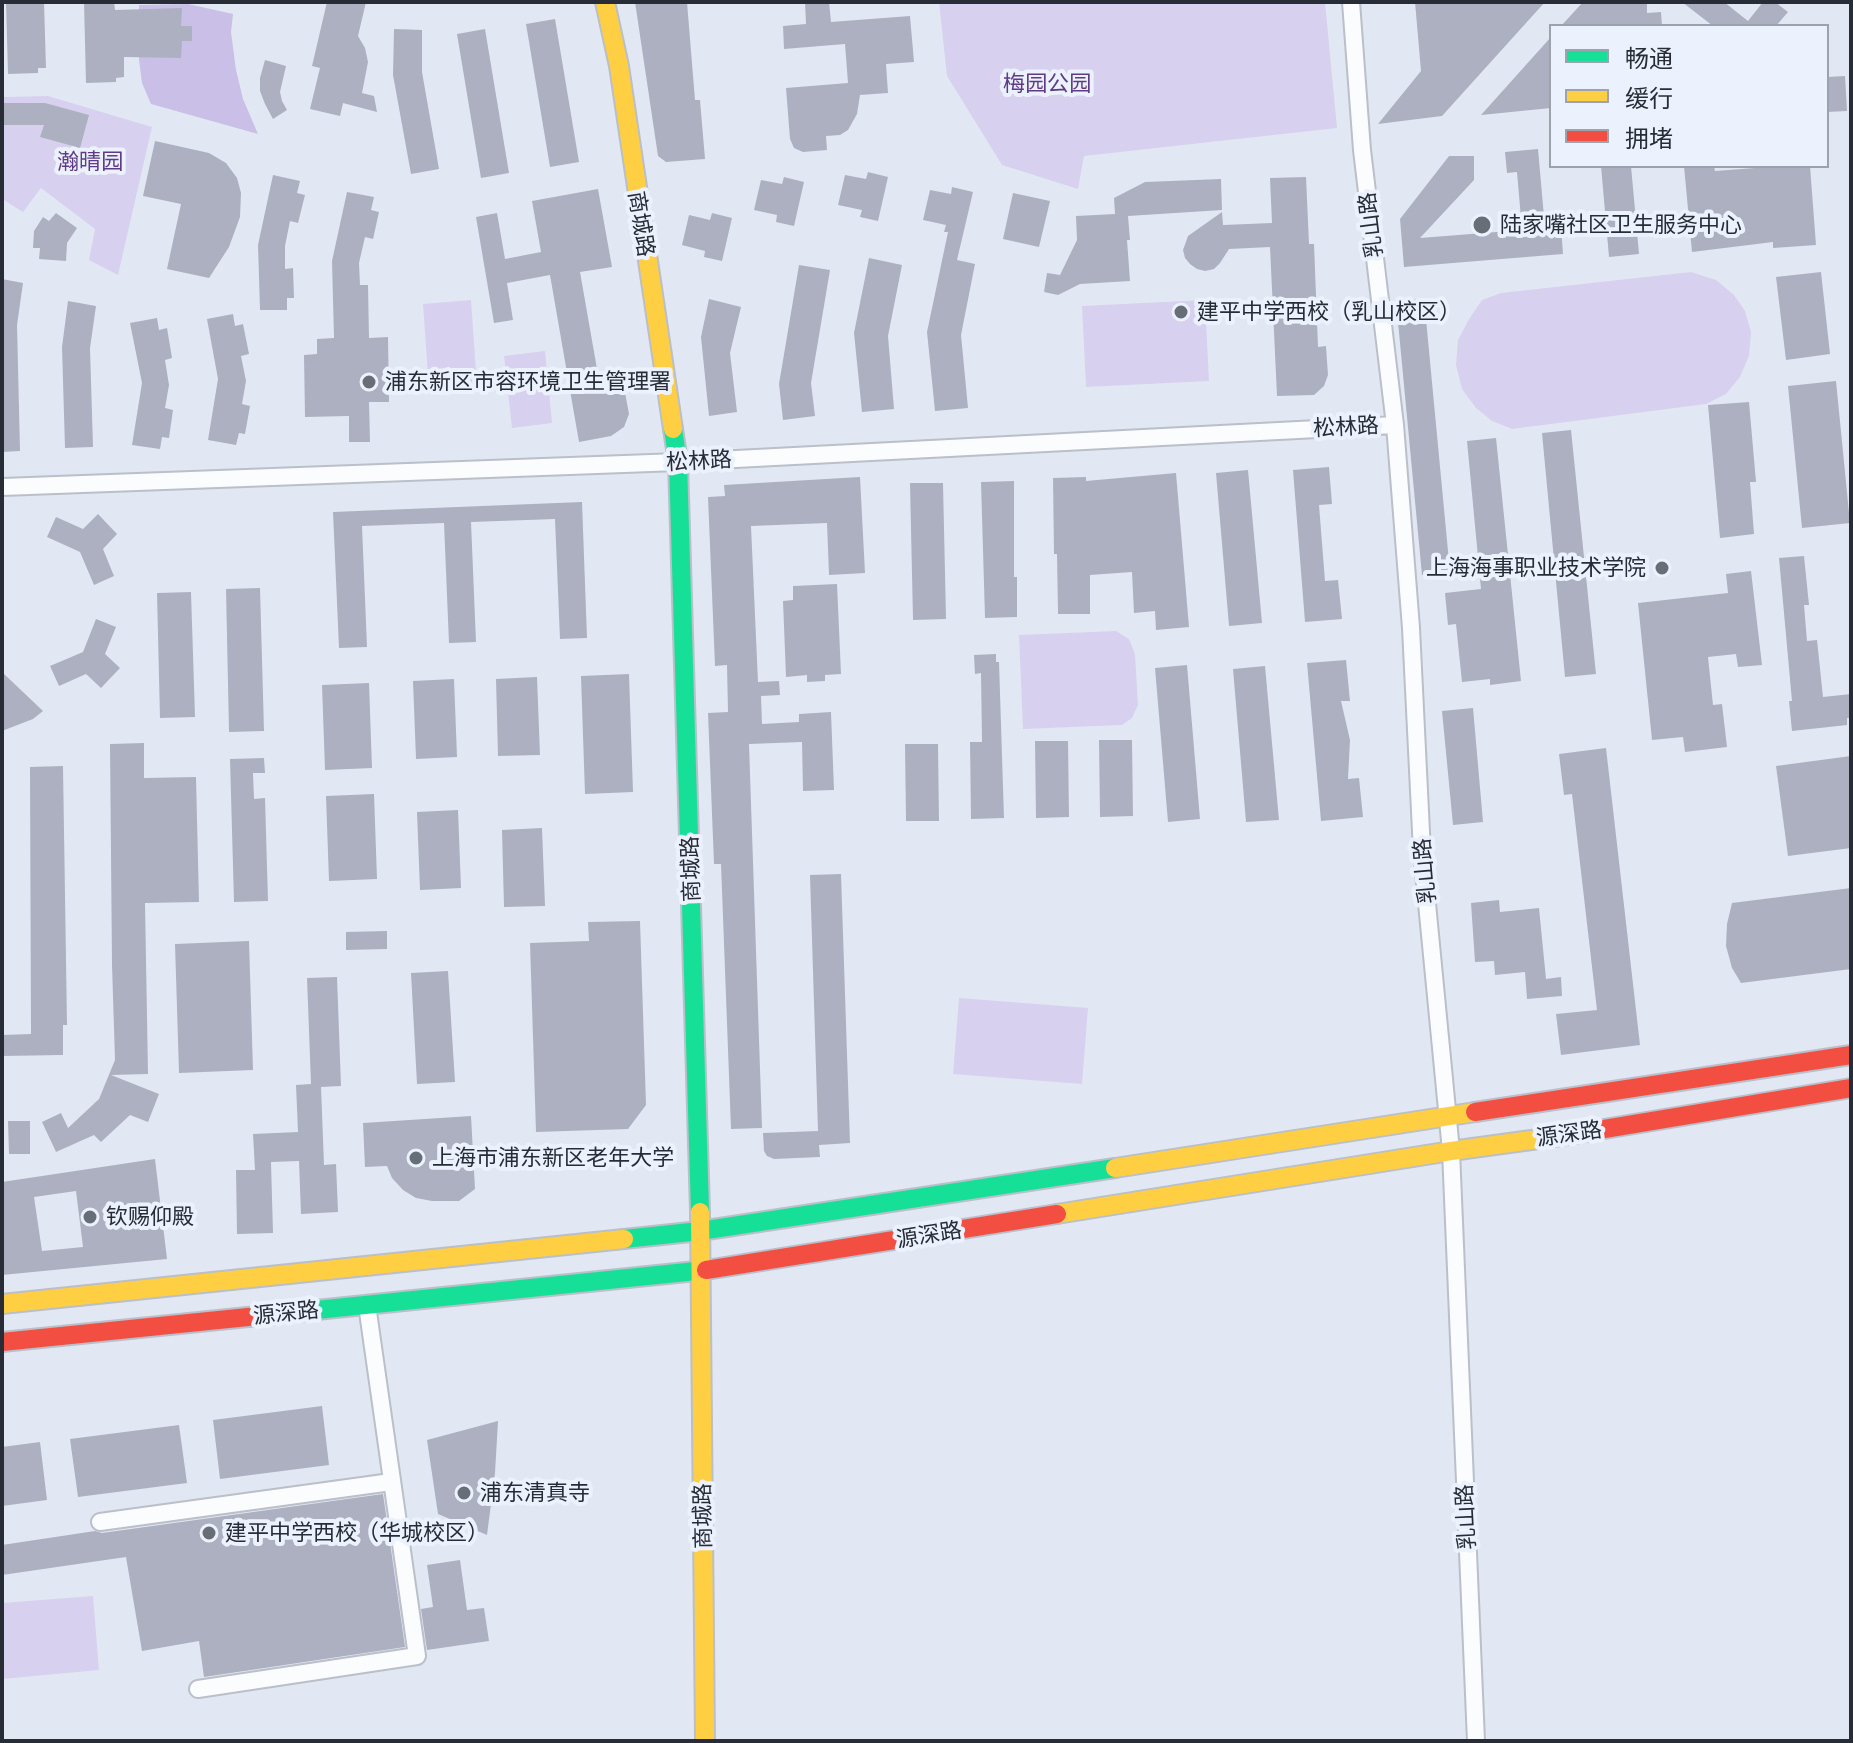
<!DOCTYPE html>
<meta charset="utf-8">
<style>
body{margin:0}
#map{position:relative;width:1853px;height:1743px;overflow:hidden;background:#e2e8f3;font-family:Lato,"Noto Sans SC",sans-serif}
canvas{display:block}
.frame{position:absolute;inset:0;border:4px solid #272c36;pointer-events:none}
.legend{position:absolute;left:1549px;top:24px;width:280px;height:144px;box-sizing:border-box;background:#ecf2fd;border:2px solid #9da3ad;margin:0;padding:10px 14px;list-style:none;font-size:24px;color:#272c36}
.legend li{display:flex;align-items:center;gap:16px;height:40px}
.legend b{width:40px;border:2px solid #9da3ad}
</style>
<div id="map">
<canvas width="1853" height="1743"></canvas>
<div class="frame"></div>
<ul class="legend">
<li><b style="height:10px;background:#16e098"></b>畅通</li>
<li><b style="height:10px;background:#ffcf43"></b>缓行</li>
<li><b style="height:10px;background:#f24e42"></b>拥堵</li>
</ul>
</div>
<script>
const ctx = document.querySelector('canvas').getContext('2d');
ctx.lineJoin = 'round';
function paint(path, color) { ctx.fillStyle = color; ctx.fill(path, 'evenodd'); }
const poly = rows => new Path2D(rows.map(r => 'M' + r).join(''));
function trace(path, color, width, dash) { ctx.strokeStyle = color; ctx.lineWidth = width; ctx.lineCap = dash ? 'butt' : 'round'; ctx.setLineDash(dash || []); ctx.stroke(path); }
function drawText(font, color, halo, rows, align = 'center') {
  ctx.font = font + ' Lato,"Noto Sans SC",sans-serif'; ctx.lineWidth = 8; ctx.setLineDash([]); ctx.textBaseline = 'middle'; ctx.strokeStyle = halo; ctx.fillStyle = color; for (const [text, x, y, turn = 0] of rows) {
    ctx.save(); ctx.translate(x, y); ctx.rotate((+turn || 0) * Math.PI / 180); ctx.textAlign = isNaN(turn) ? turn : align; if (halo) ctx.strokeText(text, 0, 0); ctx.fillText(text, 0, 0); ctx.restore();
  }
}
paint(poly([
 [939,2,1325,2,1337,128,1084,156,1078,189,1002,165,947,76],
 [48,96,152,127,118,275,89,260,95,229,41,188,23,212,2,199,2,97],
 [1691,272,1716,280,1734,295,1745,311,1751,332,1749,356,1740,377,1726,394,1706,404,1512,429,1492,421,1476,408,1462,389,1456,365,1458,340,1469,319,1482,300,1501,293],
 [471,300,477,386,429,390,423,304],
 [1205,300,1209,381,1086,387,1082,306],
 [545,351,552,423,512,428,504,356],
 [1116,631,1129,639,1135,654,1138,705,1132,718,1122,725,1023,729,1019,635],
 [959,998,1088,1008,1082,1084,953,1074],
 [93,1596,99,1670,2,1679,2,1603]
]), '#d8d0ef');
paint(poly([
 [188,4,233,14,231,32,236,70,243,99,258,134,151,104,142,83,139,60,139,5]
]), '#cabfe6');
paint(poly([
 [6,2,44,2,46,68,38,68,38,73,8,74],
 [84,2,114,2,115,10,182,8,181,26,192,26,192,41,182,41,181,58,124,57,124,77,116,78,116,82,86,83],
 [327,2,366,2,358,36,365,48,368,62,362,93,374,96,377,112,343,103,340,116,310,109,320,68,312,66],
 [635,2,687,2,695,100,700,100,705,159,666,162,658,156],
 [805,2,829,2,831,22,910,16,914,62,886,64,888,93,860,95,857,114,848,130,840,135,826,136,827,150,803,152,794,148,790,139,786,88,848,83,845,44,784,49,783,26,806,24],
 [1415,2,1545,2,1442,116,1378,124,1421,71],
 [1583,2,1647,2,1647,13,1661,12,1662,26,1561,26],
 [1682,2,1724,2,1748,21,1763,2,1775,2,1788,12,1776,26,1713,26],
 [555,19,579,162,550,167,526,24],
 [394,29,422,30,422,72,439,169,411,174,393,75],
 [485,29,509,173,481,178,457,34],
 [1551,37,1551,108,1481,115],
 [265,60,286,66,280,92,282,101,287,110,273,119,265,104,260,91,260,78],
 [1845,76,1847,111,1827,112,1827,77],
 [2,103,45,103,89,115,80,148,40,137,44,125,2,125],
 [155,141,209,153,226,163,237,178,241,193,240,217,229,247,209,278,167,269,181,204,143,196],
 [1538,149,1545,228,1561,226,1563,254,1404,267,1400,219,1449,156,1474,156,1474,180,1420,238,1522,230,1517,172,1507,173,1505,152],
 [1601,166,1631,166,1639,254,1609,257],
 [1684,166,1714,166,1715,171,1781,166,1810,166,1816,245,1773,248,1773,242,1692,252],
 [868,172,888,177,878,221,860,217,862,210,838,205,845,175,866,179],
 [273,175,300,181,297,193,305,195,298,223,290,221,285,246,285,269,293,268,294,298,287,298,287,310,260,310,258,245],
 [784,177,804,182,794,226,776,222,777,215,754,210,761,180,782,184],
 [1306,177,1309,244,1314,244,1318,347,1326,346,1328,375,1324,386,1314,395,1277,396,1270,247,1229,249,1220,263,1214,269,1205,271,1197,269,1190,264,1185,258,1183,250,1188,236,1222,212,1223,225,1272,223,1270,178],
 [1221,179,1222,210,1128,216,1130,240,1127,240,1130,281,1080,284,1058,295,1044,292,1047,273,1060,275,1077,240,1076,216,1115,214,1114,198,1145,182],
 [952,187,973,192,957,260,975,264,961,335,968,408,935,411,927,332,948,232,944,232,946,225,923,220,930,190,951,194],
 [598,189,612,267,580,272,600,386,623,382,629,414,624,427,611,436,579,442,550,275,507,283,513,320,494,323,476,217,497,213,505,259,541,252,532,201],
 [347,192,374,197,371,210,379,212,373,239,365,237,359,263,360,285,368,285,369,338,388,337,389,402,369,402,370,442,349,442,349,416,305,417,304,355,317,354,317,339,334,338,332,261],
 [1013,193,1050,201,1039,247,1003,239],
 [56,213,77,228,67,243,66,261,39,259,40,248,33,248,34,231,43,217,49,221],
 [712,213,732,218,722,261,704,257,705,251,682,245,689,215,710,220],
 [869,258,902,265,888,336,894,409,862,412,854,333],
 [799,265,830,270,811,383,815,416,783,420,779,384],
 [1821,272,1830,354,1786,360,1776,277],
 [2,279,23,283,17,325,20,451,2,452],
 [1424,298,1450,572,1422,575,1396,301],
 [709,299,741,307,730,353,737,412,709,416,701,337],
 [68,301,96,306,90,348,93,447,65,448,62,347],
 [233,314,235,326,243,324,249,354,241,356,246,381,242,404,250,406,245,434,239,433,236,445,208,440,218,379,207,319],
 [157,318,159,330,167,328,172,358,165,360,169,385,165,408,173,410,169,438,162,437,160,449,132,445,142,383,130,323],
 [1836,381,1850,523,1802,528,1788,386],
 [1749,402,1756,482,1750,482,1754,534,1720,538,1708,405],
 [1571,430,1596,674,1565,677,1542,433],
 [1496,438,1521,681,1490,685,1490,679,1462,682,1456,624,1448,625,1445,593,1481,589,1467,441],
 [1329,467,1332,504,1319,505,1325,581,1338,580,1342,619,1305,622,1293,470],
 [1248,470,1262,623,1229,626,1216,473],
 [1176,473,1189,627,1156,630,1155,611,1134,613,1132,572,1090,575,1090,614,1058,614,1057,554,1054,554,1053,478,1086,477,1086,481],
 [860,477,865,573,829,575,827,523,751,526,758,682,779,681,780,695,761,696,762,724,799,722,799,714,831,712,834,790,803,791,802,742,749,744,762,1128,731,1129,721,864,714,864,708,713,728,712,727,665,715,666,708,497,725,496,724,485],
 [1014,481,1014,577,1017,577,1017,617,985,618,981,482],
 [910,483,943,483,946,619,913,620],
 [582,502,587,638,560,639,555,519,471,522,476,642,449,643,444,523,362,526,367,647,339,648,333,512],
 [98,514,117,534,103,549,114,576,94,585,80,552,47,537,56,517,83,529],
 [1804,556,1809,605,1804,605,1807,641,1817,640,1823,697,1851,694,1851,718,1847,718,1847,725,1792,731,1789,701,1792,701,1779,558],
 [1751,571,1762,665,1738,667,1736,654,1708,657,1713,705,1722,704,1727,747,1685,752,1683,737,1652,740,1638,603,1728,593,1726,574],
 [837,584,841,674,825,675,825,681,807,682,807,675,786,677,783,601,793,600,793,586],
 [260,588,264,731,229,732,226,589],
 [191,592,195,717,160,718,157,593],
 [96,619,116,627,105,654,120,668,101,688,86,674,59,686,50,666,83,652],
 [996,654,996,662,999,662,1004,818,971,819,970,742,982,742,981,673,975,674,974,655],
 [1346,660,1350,701,1341,701,1350,740,1348,779,1359,778,1363,817,1321,821,1307,663],
 [1187,665,1200,819,1168,822,1155,668],
 [1265,666,1279,820,1246,822,1233,669],
 [2,672,43,711,33,719,2,731],
 [629,674,633,792,585,794,581,676],
 [537,677,540,755,498,756,496,679],
 [454,679,457,757,416,759,413,681],
 [369,683,372,768,325,770,322,685],
 [1473,708,1483,822,1453,825,1442,711],
 [1099,740,1132,740,1133,816,1100,817],
 [1035,741,1068,741,1069,817,1036,818],
 [144,743,144,778,196,777,199,902,145,903,148,1074,111,1075,159,1094,148,1122,130,1115,101,1142,94,1135,56,1152,42,1122,61,1113,68,1128,99,1099,115,1060,112,965,110,744],
 [905,744,938,744,939,821,906,821],
 [1606,748,1640,1045,1561,1055,1556,1014,1597,1010,1572,794,1564,795,1559,754],
 [1851,756,1851,848,1788,856,1776,766],
 [264,758,265,773,253,773,254,799,265,798,268,901,234,902,230,759],
 [63,766,67,1025,63,1025,63,1055,2,1056,2,1035,31,1034,30,767],
 [374,794,377,879,329,881,326,796],
 [458,810,461,888,420,890,417,812],
 [542,828,545,906,504,907,502,830],
 [841,874,850,1143,819,1145,820,1157,774,1159,767,1156,764,1151,763,1133,818,1131,810,875],
 [1851,888,1851,969,1741,983,1732,968,1726,946,1727,924,1732,903],
 [1499,900,1500,912,1539,908,1546,979,1561,977,1562,996,1527,999,1525,972,1495,975,1494,961,1475,962,1471,903],
 [640,921,646,1105,628,1129,536,1132,530,943,589,941,588,922],
 [387,931,387,949,346,950,346,932],
 [249,941,253,1070,179,1073,175,944],
 [448,971,455,1082,417,1084,411,973],
 [337,977,341,1086,321,1087,324,1165,336,1164,338,1212,301,1214,299,1161,271,1162,273,1233,237,1234,236,1170,255,1170,253,1134,298,1132,296,1085,311,1084,307,978],
 [471,1116,475,1189,459,1201,432,1201,416,1198,403,1190,392,1178,387,1166,365,1167,363,1123],
 [8,1121,30,1121,30,1154,9,1154],
 [155,1159,167,1259,2,1275,2,1182],
 [76,1191,83,1247,42,1251,34,1197],
 [322,1406,329,1465,220,1479,213,1420],
 [498,1421,495,1473,487,1535,438,1514,427,1440],
 [179,1425,187,1483,78,1497,70,1439],
 [40,1442,47,1500,2,1506,2,1447],
 [383,1494,405,1647,204,1677,199,1641,142,1651,126,1557,2,1575,2,1545,95,1531,102,1533],
 [460,1560,467,1610,484,1608,489,1641,427,1650,421,1609,433,1607,427,1565]
]), '#adb0c0');
const street = poly([
 [1351,2,1362,150,1395,425,1411,628,1422,852,1451,1151,1476,1741],
 [2,487,678,462,1395,425],
 [100,1522,391,1482],
 [198,1689,417,1656,367,1305]
]);
const fast = poly([
 [673,429,678,462,700,1212],
 [624,1239,700,1231,1115,1168],
 [248,1317,706,1270]
]);
const slow = poly([
 [605,2,619,66,673,429],
 [1115,1168,1475,1112],
 [700,1212,705,1741],
 [1057,1214,1451,1151,1568,1135],
 [2,1304,624,1239]
]);
const jam = poly([
 [1475,1112,1851,1055],
 [1568,1135,1851,1088],
 [706,1270,1057,1214],
 [2,1342,248,1317]
]);
trace(street, '#babfc9', 20);
trace(fast, '#babfc9', 22);
trace(slow, '#babfc9', 22);
trace(jam, '#babfc9', 22);
trace(street, '#fbfcfd', 16);
trace(fast, '#16e098', 18);
trace(slow, '#ffcf43', 18);
trace(jam, '#f24e42', 18);
for (const [x, y, r, color] of [
 [1482,225,10,"#686e78"],
 [1181,312,8,"#686e78"],
 [369,382,8,"#686e78"],
 [1662,568,8,"#686e78"],
 [416,1158,8,"#686e78"],
 [90,1217,8,"#686e78"],
 [464,1493,8,"#686e78"],
 [209,1533,8,"#686e78"]
]) { const dot = new Path2D(); dot.arc(x, y, r, 0, 2 * Math.PI); ctx.fillStyle = color; ctx.fill(dot); trace(dot, '#ecf2fd', 3); }
drawText('22px', '#5f3b87', '#ecf2fd', [
 ["梅园公园",1047,84],
 ["瀚晴园",90,162]
]);
drawText('22px', '#272c36', '#ecf2fd', [
 ["商城路",641,224,81],
 ["乳山路",1371,225,-97],
 ["松林路",1346,427,-3],
 ["松林路",699,461,-3],
 ["商城路",691,869,-92],
 ["乳山路",1425,871,-95],
 ["源深路",1569,1134,-8],
 ["源深路",929,1235,-9],
 ["源深路",286,1313,-6],
 ["商城路",703,1516,-91],
 ["乳山路",1466,1517,-93]
]);
drawText('22px', '#272c36', '#ecf2fd', [
 ["陆家嘴社区卫生服务中心",1500,225],
 ["建平中学西校（乳山校区）",1197,312],
 ["浦东新区市容环境卫生管理署",385,382],
 ["上海海事职业技术学院",1646,568,"right"],
 ["上海市浦东新区老年大学",432,1158],
 ["钦赐仰殿",106,1217],
 ["浦东清真寺",480,1493],
 ["建平中学西校（华城校区）",225,1533]
], 'left');
</script>
